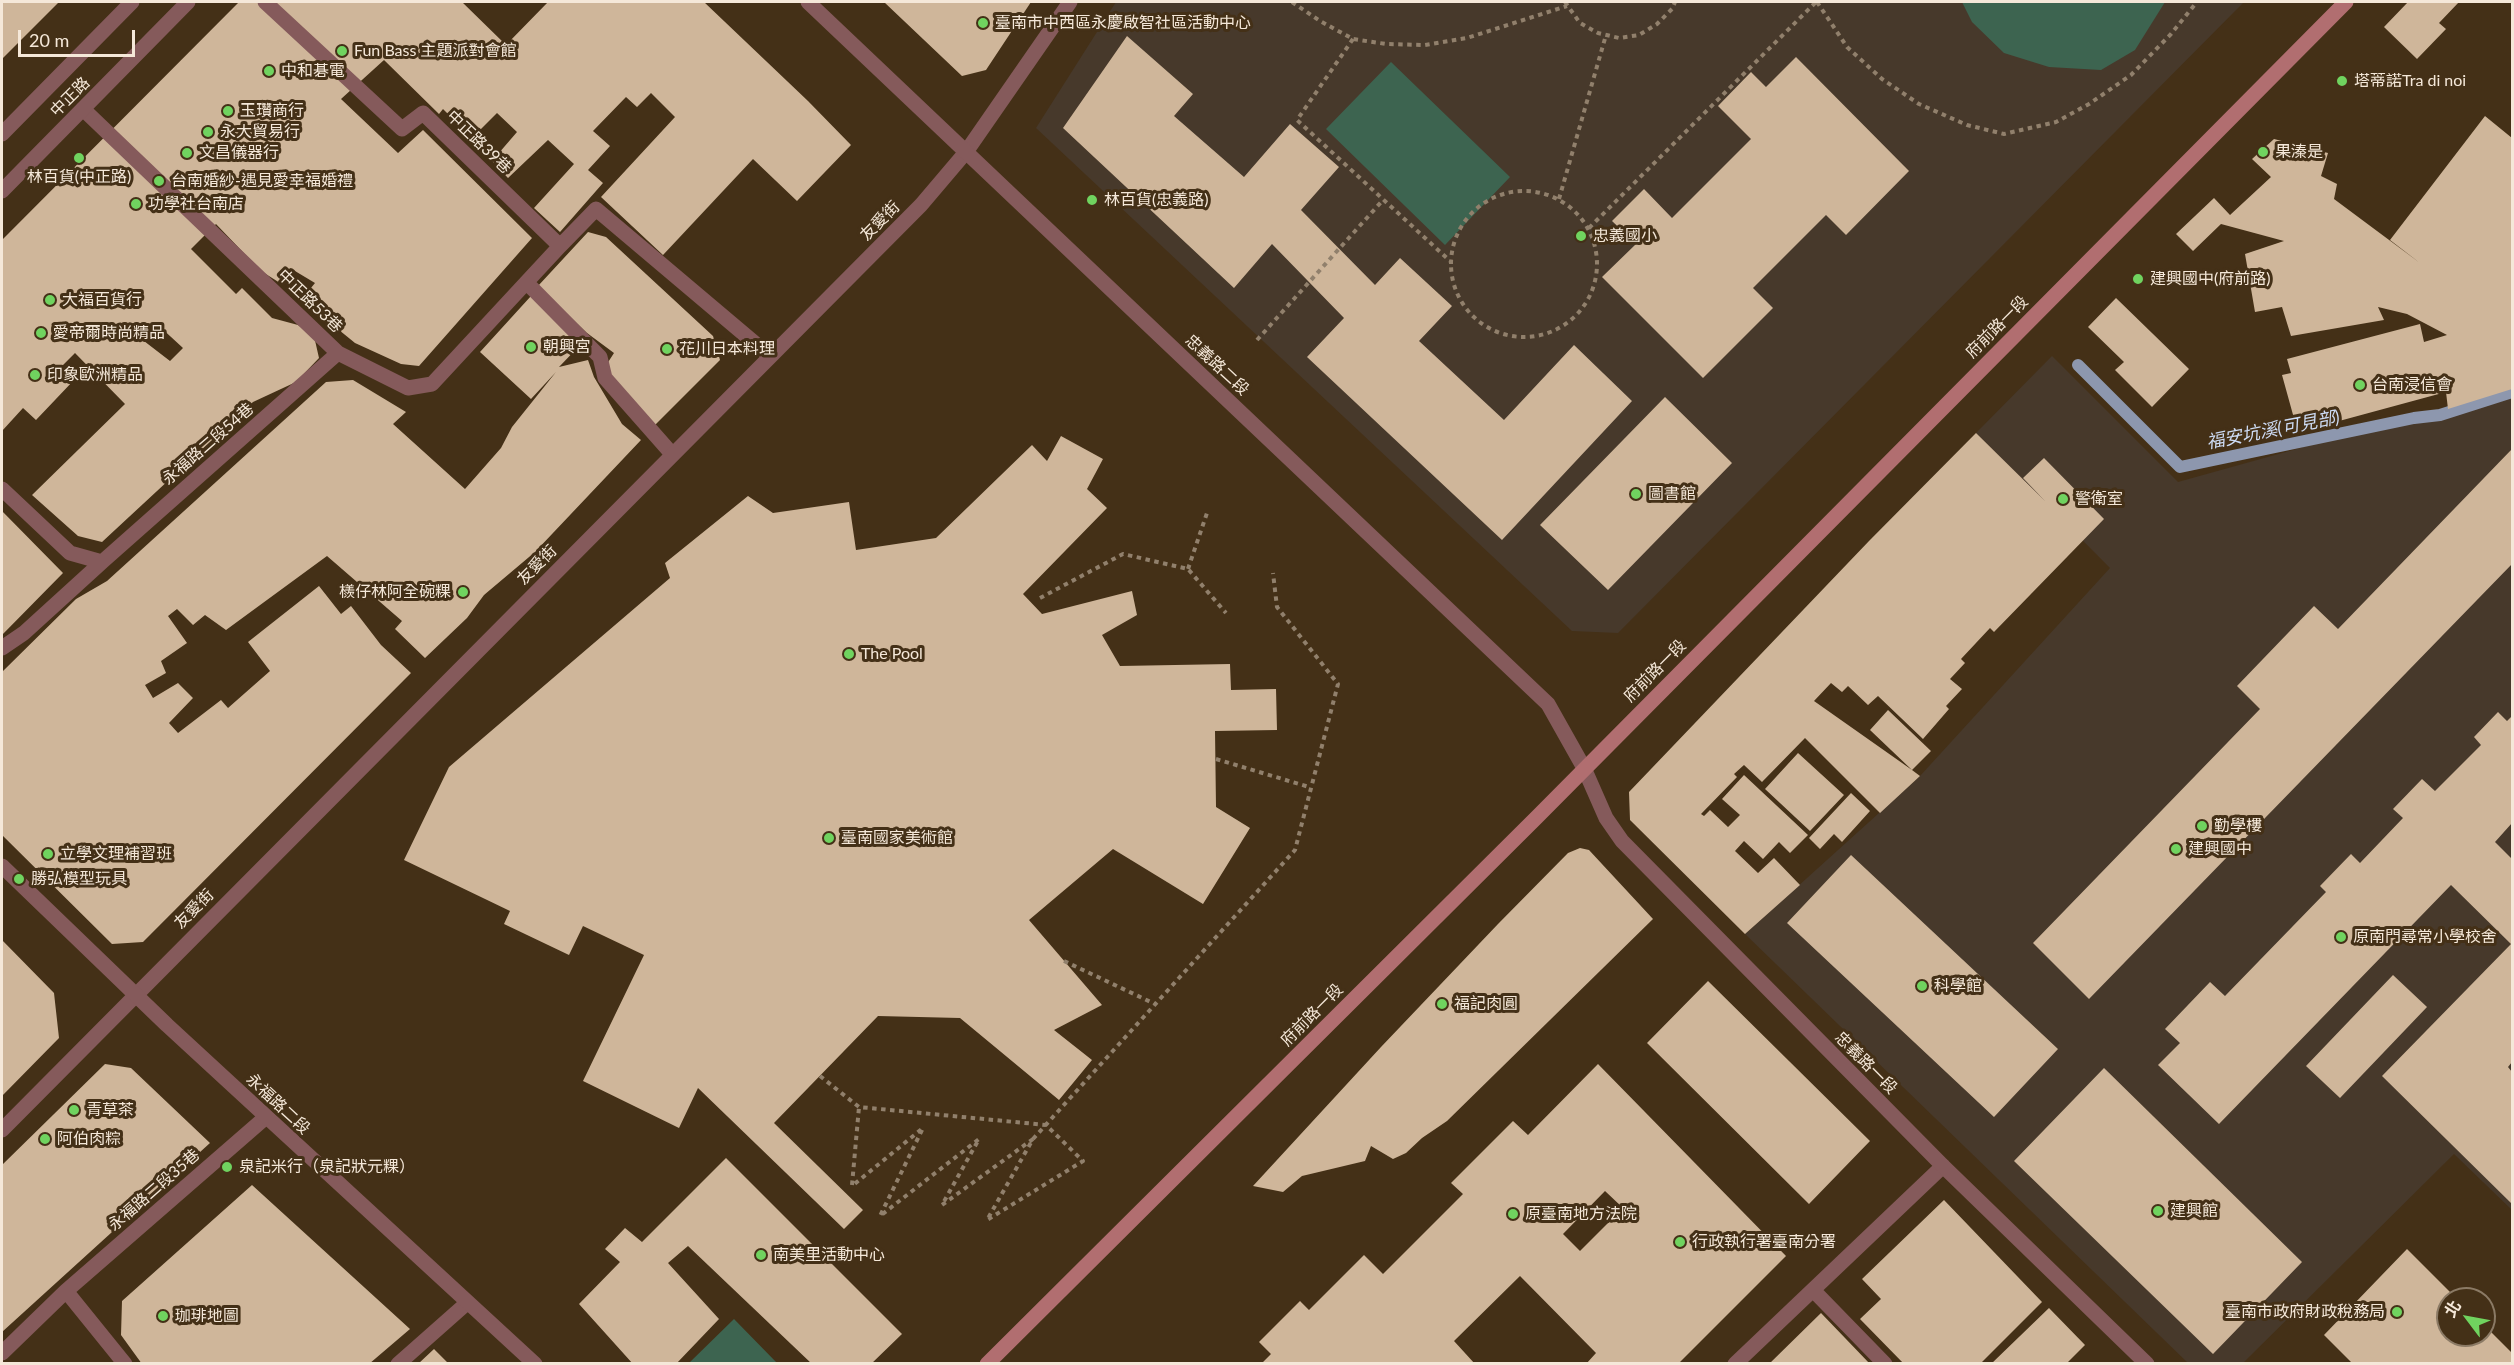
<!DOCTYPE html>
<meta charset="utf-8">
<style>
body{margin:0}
#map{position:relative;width:2514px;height:1365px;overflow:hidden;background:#443017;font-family:Lato,"Noto Sans TC",sans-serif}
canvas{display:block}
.frame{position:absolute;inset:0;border:3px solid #f5e8d9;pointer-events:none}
.north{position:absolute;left:2436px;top:1287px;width:60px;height:60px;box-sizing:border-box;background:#443017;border:2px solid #8b7a65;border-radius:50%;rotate:302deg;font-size:16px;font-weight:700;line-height:24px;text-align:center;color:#f5e8d9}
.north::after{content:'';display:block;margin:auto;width:21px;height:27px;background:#70d35f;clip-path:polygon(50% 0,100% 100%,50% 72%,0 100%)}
.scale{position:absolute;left:18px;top:30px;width:117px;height:27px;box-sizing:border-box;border:3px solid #f5e8d9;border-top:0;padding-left:8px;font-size:18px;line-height:21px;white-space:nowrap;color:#f5e8d9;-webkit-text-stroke:4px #443017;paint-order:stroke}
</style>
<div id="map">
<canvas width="2514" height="1365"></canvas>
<div class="frame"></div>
<div class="north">北</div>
<div class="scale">20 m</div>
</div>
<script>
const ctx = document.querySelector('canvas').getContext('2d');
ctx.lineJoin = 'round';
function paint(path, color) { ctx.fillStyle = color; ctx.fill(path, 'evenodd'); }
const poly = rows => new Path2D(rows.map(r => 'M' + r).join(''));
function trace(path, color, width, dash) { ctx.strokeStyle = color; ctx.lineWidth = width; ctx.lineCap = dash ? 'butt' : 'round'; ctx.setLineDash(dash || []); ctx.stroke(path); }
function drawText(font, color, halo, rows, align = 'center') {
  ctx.font = font + ' Lato,"Noto Sans TC",sans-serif'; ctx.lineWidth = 6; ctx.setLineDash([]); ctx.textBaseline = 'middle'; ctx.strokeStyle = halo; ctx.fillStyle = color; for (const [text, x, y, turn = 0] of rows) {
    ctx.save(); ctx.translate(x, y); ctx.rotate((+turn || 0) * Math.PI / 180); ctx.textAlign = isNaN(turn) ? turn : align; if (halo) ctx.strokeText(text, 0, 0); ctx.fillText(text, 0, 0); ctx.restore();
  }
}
paint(poly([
 [1116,2,2244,2,1618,633,1572,631,1036,128],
 [2052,356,2178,482,2512,389,2512,1210,2454,1154,2243,1363,2188,1363,1745,934,1920,776,2110,568,1976,433]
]), '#47392b');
paint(poly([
 [1962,2,2165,2,2135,50,2101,70,2049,67,2004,53,1972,22],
 [1391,62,1510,177,1445,245,1326,129],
 [734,1319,777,1363,689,1363]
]), '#3d6450');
trace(poly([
 [2078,365,2180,467,2414,418,2440,415,2512,392]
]), '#8d97ae', 12);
paint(poly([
 [2,2,59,2,2,59],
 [239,2,462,2,506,45,548,2,704,2,808,101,851,145,797,201,753,159,663,255,601,197,675,117,651,93,637,107,626,97,593,131,610,146,588,170,603,183,560,232,534,208,574,164,548,140,508,178,492,161,517,132,497,113,472,138,443,109,439,114,384,60,341,99,398,153,423,130,532,238,419,366,401,364,355,343,312,308,306,294,315,283,290,268,280,283,261,271,216,224,191,249,236,294,242,288,272,318,298,325,314,336,319,358,296,382,253,402,102,542,78,536,32,495,125,404,75,353,61,367,74,380,36,420,23,408,2,431,2,240],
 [158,325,183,348,170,361,144,341],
 [884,2,1031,2,986,70,962,76],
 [2408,2,2459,2,2439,23,2446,29,2417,59,2384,27],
 [1127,36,1193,94,1174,116,1244,177,1290,124,1339,167,1301,210,1375,285,1400,258,1452,306,1419,341,1504,420,1574,345,1632,401,1502,540,1307,357,1344,318,1272,244,1234,288,1063,128],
 [1796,57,1909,171,1846,235,1826,215,1753,288,1773,308,1703,378,1602,277,1636,244,1612,221,1644,189,1672,218,1751,139,1718,106,1751,72,1766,87],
 [2485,116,2512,138,2512,389,2448,409,2446,392,2306,430,2303,420,2295,422,2282,375,2291,373,2287,359,2420,324,2424,342,2447,335,2407,314,2378,307,2384,320,2291,336,2282,307,2255,312,2245,254,2284,241,2221,224,2193,251,2176,234,2214,198,2230,215,2271,177,2252,159,2274,139,2328,153,2321,176,2337,184,2334,199,2420,263,2390,240],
 [588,232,606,237,713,336,720,360,655,425,603,370,614,353,587,333,538,286],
 [531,296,582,343,559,367,588,360,594,377,622,424,641,440,535,552,484,595,467,618,425,658,395,629,402,621,327,556,226,630,205,615,193,625,177,609,168,616,187,643,161,661,166,673,145,685,153,698,178,683,193,698,169,723,178,733,221,700,228,708,270,671,248,642,319,586,341,614,351,606,381,645,411,673,143,942,112,944,2,835,2,672,76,599,107,581,326,382,353,380,406,412,393,424,465,489,501,448,512,427,556,372,531,399,480,352],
 [2116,298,2189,369,2152,407,2115,370,2124,362,2088,327],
 [1665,397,1732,463,1608,590,1540,525],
 [1976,433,2045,501,2023,478,2044,458,2104,519,1994,632,1990,628,1961,659,1965,663,1950,679,1962,689,1946,706,1949,709,1923,739,1878,696,1868,705,1848,686,1842,692,1831,683,1814,701,1912,770,1870,730,1888,710,1931,751,1912,770,1920,776,1880,813,1805,738,1762,782,1744,765,1734,774,1737,777,1701,814,1704,816,1710,810,1728,827,1740,815,1722,799,1744,775,1808,835,1790,853,1779,842,1763,859,1744,841,1735,851,1758,873,1774,858,1800,885,1745,934,1630,820,1629,792,1869,541],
 [1061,436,1103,459,1087,489,1107,508,1023,594,1042,614,1132,591,1137,615,1102,635,1120,666,1230,664,1231,690,1276,689,1277,730,1215,731,1216,807,1250,828,1203,904,1113,849,1029,920,1102,1005,1054,1030,1092,1060,1059,1100,960,1018,878,1016,774,1123,863,1210,844,1229,698,1088,679,1128,583,1081,644,955,583,926,569,955,504,924,510,911,404,860,449,767,670,578,665,563,748,496,773,513,849,502,856,550,936,538,1032,445,1047,461],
 [2512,449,2512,564,2089,999,2033,943,2260,709,2237,686,2314,606,2338,629],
 [2,511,63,573,2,635],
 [2498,712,2507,721,2512,716,2512,823,2495,842,2512,859,2512,1062,2508,1067,2512,1072,2512,1204,2382,1076,2511,944,2451,885,2219,1124,2158,1065,2180,1043,2165,1029,2210,982,2225,996,2326,892,2320,886,2351,854,2360,863,2403,818,2393,809,2422,779,2435,791,2481,745,2474,737],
 [1798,753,1844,795,1810,831,1765,789],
 [1851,793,1870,811,1842,842,1834,834,1820,849,1809,838],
 [1580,848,1589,850,1653,919,1447,1121,1422,1138,1406,1153,1393,1159,1371,1146,1365,1161,1302,1176,1283,1192,1253,1186,1381,1047,1498,924,1568,853],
 [1851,855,2058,1049,1994,1117,1787,923],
 [2,940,54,993,59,1038,2,1096],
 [2393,975,2427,1007,2340,1098,2306,1066],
 [1708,981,1870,1141,1809,1204,1647,1043],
 [105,1064,131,1068,210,1143,2,1332,2,1165],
 [1598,1064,1786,1256,1678,1364,1586,1364,1596,1353,1520,1276,1454,1341,1475,1364,1261,1364,1271,1354,1259,1342,1300,1301,1309,1310,1364,1255,1383,1274,1463,1194,1451,1183,1513,1121,1528,1135],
 [1605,1191,1623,1208,1580,1251,1563,1234],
 [2104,1068,2302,1262,2213,1354,2014,1161],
 [726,1158,902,1334,871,1364,812,1364,688,1246,668,1263,719,1319,676,1364,633,1364,579,1304,620,1262,605,1249,625,1228,642,1242],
 [252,1185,410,1329,369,1364,142,1364,121,1335,122,1301],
 [1944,1200,2042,1302,1980,1364,1904,1364,1860,1319,1881,1299,1862,1279],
 [2407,1249,2457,1299,2448,1299,2448,1335,2484,1335,2484,1325,2511,1352,2512,1350,2512,1364,2353,1364,2324,1335],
 [2049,1308,2085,1345,2066,1364,1991,1364],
 [1821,1313,1870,1364,1769,1364],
 [434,1349,449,1364,418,1364]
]), '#cfb69a');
trace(poly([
 [1292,2,1320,21,1353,39,1386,44,1425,45,1467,38,1567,6],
 [1565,2,1580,23,1598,33,1619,38,1639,35,1657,24,1672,9,1675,2],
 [1817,2,1847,47,1882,79,1919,104,1967,125,2004,134,2056,122,2089,104,2131,75,2171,34,2197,2],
 [1353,39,1297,120,1450,261],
 '1451 264a73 73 0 1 1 146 0a73 73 0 1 1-146 0Z',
 [1559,199,1606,35],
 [1589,228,1816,2],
 [1257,340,1383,200],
 [1188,569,1208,510],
 [1040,598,1123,554,1188,569,1226,613],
 [1216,759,1309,787],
 [1064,961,1155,1004],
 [820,1076,859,1107,1046,1125,1083,1161,987,1220,1033,1139,942,1205,979,1139,880,1216,923,1128,852,1186],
 [1033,1139,1295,850,1338,684,1277,607,1273,573],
 [852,1185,859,1107]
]), '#91806c', 4, [4.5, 4.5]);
trace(poly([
 [265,2,402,129,423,113,560,246,596,209,770,356],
 [83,109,338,353,408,388,432,384,560,246],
 [527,283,600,357,605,378,672,454],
 [2,489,70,553,102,562,338,353],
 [2,648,24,633,102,562],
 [1813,1290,1885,1364],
 [66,1291,125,1364],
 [2,1353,66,1291,266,1117],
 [398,1364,467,1303],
 [1735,1364,1943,1166]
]), '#855a5b', 15);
trace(poly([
 [2,1130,921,205,966,152,1070,2]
]), '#855a5b', 15);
trace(poly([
 [808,2,1548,704,1584,768,1606,818,1622,841,1943,1166,2147,1364],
 [2,134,132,2],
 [2,191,188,2],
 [2,866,167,1025,535,1364]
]), '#855a5b', 15);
trace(poly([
 [987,1364,1537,817,2346,2]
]), '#b16e70', 15);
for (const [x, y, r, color] of [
 [983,23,6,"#70d35f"],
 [342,51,6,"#70d35f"],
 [269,71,6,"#70d35f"],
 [2342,81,6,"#70d35f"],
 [228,111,6,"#70d35f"],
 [208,132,6,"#70d35f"],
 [2263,152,6,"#70d35f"],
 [187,153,6,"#70d35f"],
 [79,158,6,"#70d35f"],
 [159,181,6,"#70d35f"],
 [1092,200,6,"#70d35f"],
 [136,204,6,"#70d35f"],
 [1581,236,6,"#70d35f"],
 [2138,279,6,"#70d35f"],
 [50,300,6,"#70d35f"],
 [41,333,6,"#70d35f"],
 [531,347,6,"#70d35f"],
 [667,349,6,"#70d35f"],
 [35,375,6,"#70d35f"],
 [2360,385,6,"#70d35f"],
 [1636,494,6,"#70d35f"],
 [2063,499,6,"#70d35f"],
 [463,592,6,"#70d35f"],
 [849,654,6,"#70d35f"],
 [2202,826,6,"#70d35f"],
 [829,838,6,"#70d35f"],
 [2176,849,6,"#70d35f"],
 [48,854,6,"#70d35f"],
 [19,879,6,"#70d35f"],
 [2341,937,6,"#70d35f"],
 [1922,986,6,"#70d35f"],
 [1442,1004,6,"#70d35f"],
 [74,1110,6,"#70d35f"],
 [45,1139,6,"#70d35f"],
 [227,1167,6,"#70d35f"],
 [2158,1211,6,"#70d35f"],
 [1513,1214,6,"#70d35f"],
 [1680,1242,6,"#70d35f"],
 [761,1255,6,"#70d35f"],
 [2397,1312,6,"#70d35f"],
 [163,1316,6,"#70d35f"]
]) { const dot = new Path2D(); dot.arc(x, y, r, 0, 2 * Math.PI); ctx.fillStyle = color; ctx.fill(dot); trace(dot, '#443017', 2); }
drawText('16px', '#f5e8d9', '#443017', [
 ["臺南市中西區永慶啟智社區活動中心",995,23],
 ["Fun Bass 主題派對會館",354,51],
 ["中和碁電",281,71],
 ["塔蒂諾Tra di noi",2354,81],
 ["玉瓚商行",240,111],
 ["永大貿易行",220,132],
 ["果溱是",2275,152],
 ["文昌儀器行",199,153],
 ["林百貨(中正路)",79,177,"center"],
 ["台南婚紗-遇見愛幸福婚禮",171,181],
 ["林百貨(忠義路)",1104,200],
 ["功學社台南店",148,204],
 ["忠義國小",1593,236],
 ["建興國中(府前路)",2150,279],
 ["大福百貨行",62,300],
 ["愛帝爾時尚精品",53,333],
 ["朝興宮",543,347],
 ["花川日本料理",679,349],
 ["印象歐洲精品",47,375],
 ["台南浸信會",2372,385],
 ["圖書館",1648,494],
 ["警衛室",2075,499],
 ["檨仔林阿全碗粿",451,592,"right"],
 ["The Pool",861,654],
 ["勤學樓",2214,826],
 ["臺南國家美術館",841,838],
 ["建興國中",2188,849],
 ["立學文理補習班",60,854],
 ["勝弘模型玩具",31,879],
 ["原南門尋常小學校舍",2353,937],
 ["科學館",1934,986],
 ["福記肉圓",1454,1004],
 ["青草茶",86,1110],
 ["阿伯肉粽",57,1139],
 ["泉記米行（泉記狀元粿）",239,1167],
 ["建興館",2170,1211],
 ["原臺南地方法院",1525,1214],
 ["行政執行署臺南分署",1692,1242],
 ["南美里活動中心",773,1255],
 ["臺南市政府財政稅務局",2385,1312,"right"],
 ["珈琲地圖",175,1316]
], 'left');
drawText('16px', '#f5e8d9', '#443017', [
 ["中正路",70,97,-45],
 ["中正路39巷",479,142,44],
 ["友愛街",880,221,-45],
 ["中正路53巷",310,301,44],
 ["府前路一段",1997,327,-45],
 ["忠義路二段",1217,365,43],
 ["永福路二段54巷",208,444,-41],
 ["友愛街",537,565,-45],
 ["府前路一段",1655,671,-45],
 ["友愛街",194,909,-45],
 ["府前路一段",1312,1015,-45],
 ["忠義路一段",1866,1063,45],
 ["永福路二段",278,1104,43],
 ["永福路二段35巷",154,1190,-41]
]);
drawText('italic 18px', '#cddbf4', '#443017', [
 ["福安坑溪(可見部)",2273,430,-11]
]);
</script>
